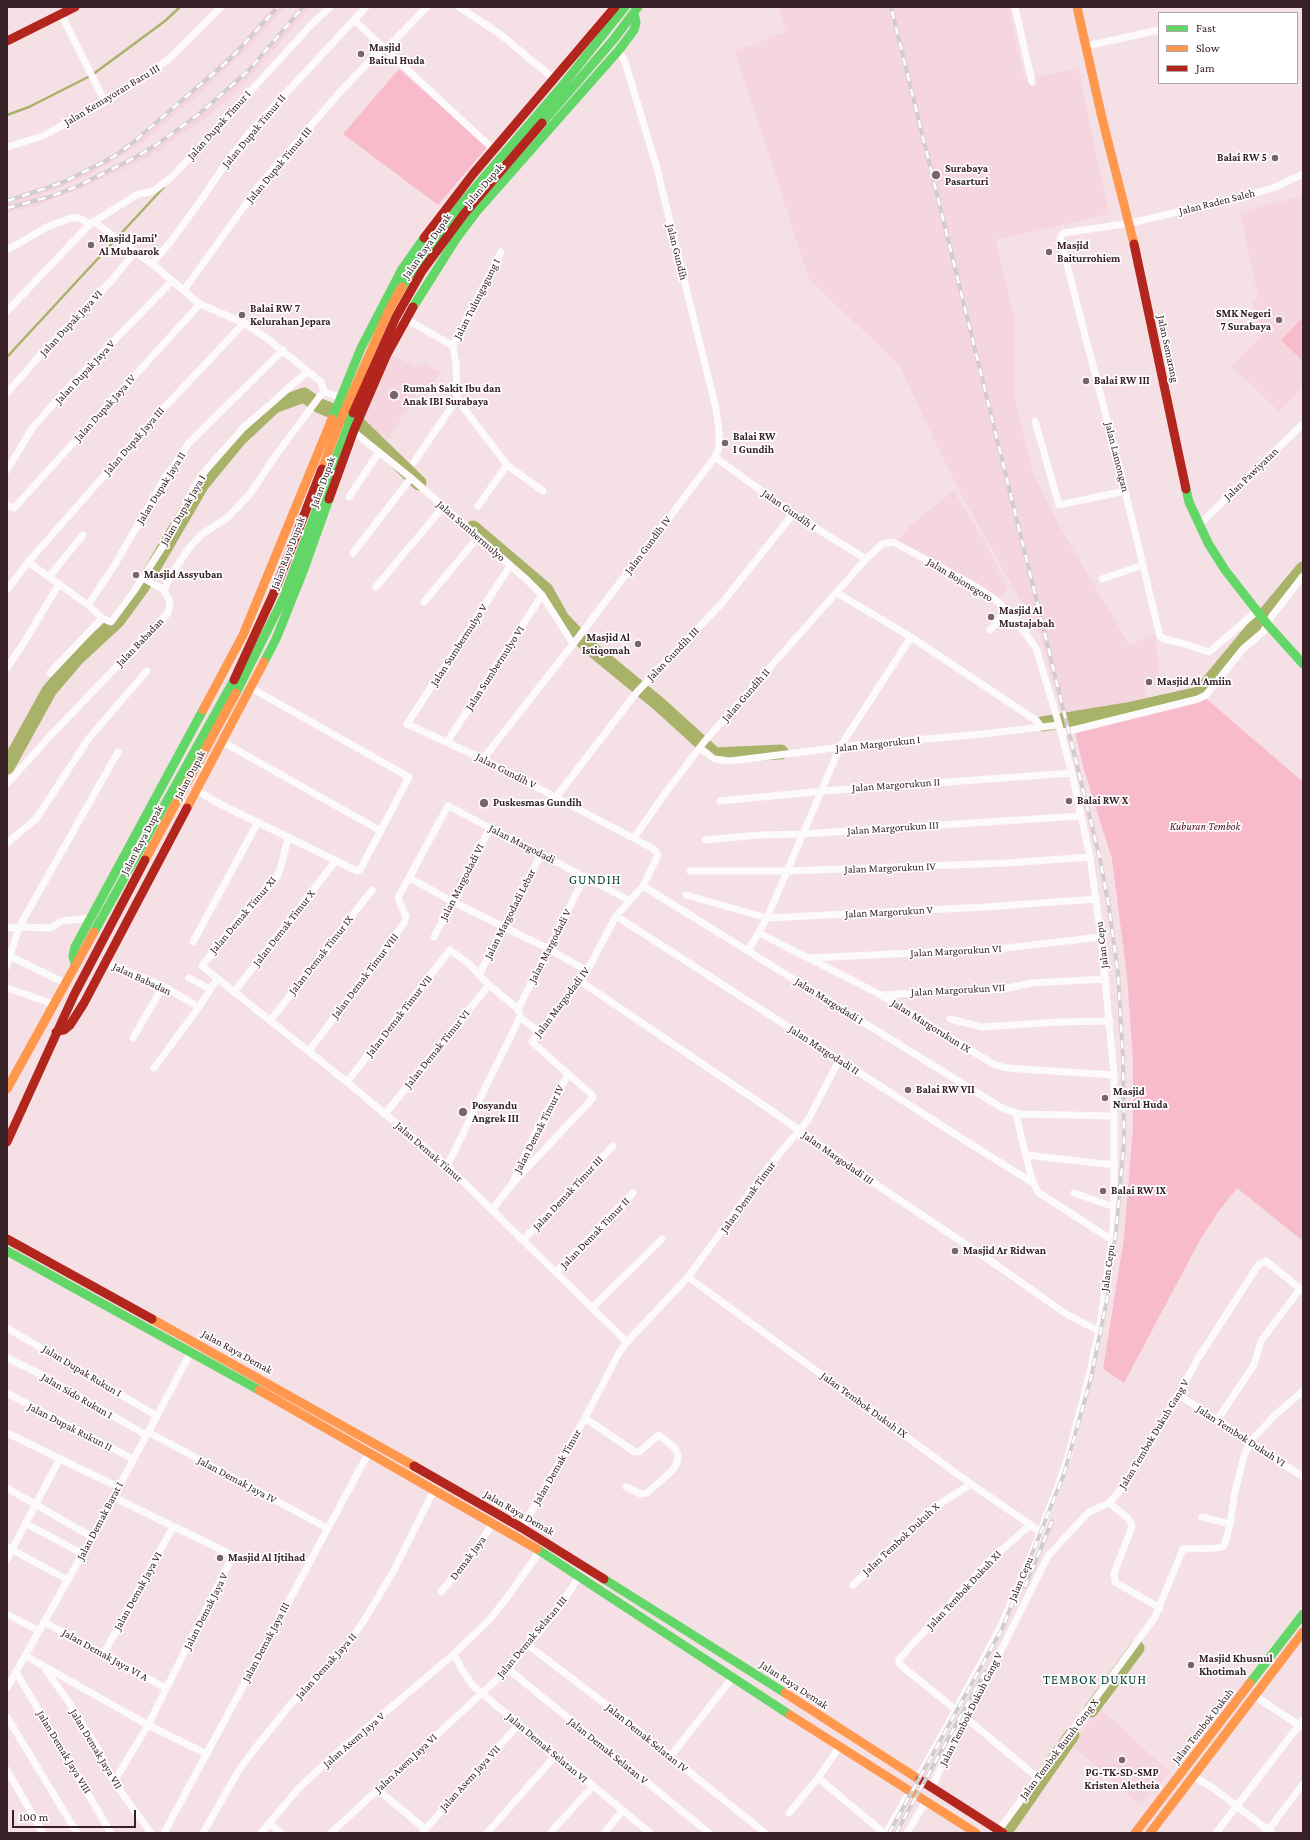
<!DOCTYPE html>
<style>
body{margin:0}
#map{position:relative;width:1310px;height:1840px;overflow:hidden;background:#f4e0e5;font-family:"Crimson Pro",serif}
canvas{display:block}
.frame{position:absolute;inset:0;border:8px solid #372127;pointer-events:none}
.legend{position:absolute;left:1158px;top:12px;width:140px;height:72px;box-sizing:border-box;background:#fff;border:1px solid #afa6a9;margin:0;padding:5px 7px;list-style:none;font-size:12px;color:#372127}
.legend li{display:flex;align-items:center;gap:8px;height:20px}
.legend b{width:20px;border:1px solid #afa6a9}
.scale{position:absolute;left:12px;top:1810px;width:124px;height:18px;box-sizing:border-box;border:2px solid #372127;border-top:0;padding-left:5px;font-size:12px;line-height:14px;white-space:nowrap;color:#372127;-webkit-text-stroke:3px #fff;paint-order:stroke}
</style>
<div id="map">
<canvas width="1310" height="1840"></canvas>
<div class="frame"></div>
<ul class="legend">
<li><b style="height:5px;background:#63d668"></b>Fast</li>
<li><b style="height:5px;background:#ff974d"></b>Slow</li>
<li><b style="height:5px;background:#b3261e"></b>Jam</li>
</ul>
<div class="scale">100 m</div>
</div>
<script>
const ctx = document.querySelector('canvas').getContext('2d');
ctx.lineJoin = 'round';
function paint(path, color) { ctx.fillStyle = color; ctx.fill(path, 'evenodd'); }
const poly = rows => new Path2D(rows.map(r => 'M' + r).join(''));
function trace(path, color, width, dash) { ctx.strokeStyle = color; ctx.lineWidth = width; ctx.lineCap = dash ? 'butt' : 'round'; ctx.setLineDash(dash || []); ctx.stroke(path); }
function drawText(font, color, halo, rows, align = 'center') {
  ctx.font = font + ' "Crimson Pro",serif'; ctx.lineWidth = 3.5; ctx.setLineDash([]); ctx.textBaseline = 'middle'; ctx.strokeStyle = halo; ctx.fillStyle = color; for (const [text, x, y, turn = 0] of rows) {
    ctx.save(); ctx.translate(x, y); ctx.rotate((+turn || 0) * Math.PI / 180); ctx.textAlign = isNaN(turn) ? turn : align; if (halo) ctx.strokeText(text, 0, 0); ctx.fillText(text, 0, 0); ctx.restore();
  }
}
paint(poly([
 [273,7,285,7,249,47,204,90,142,143,86,177,33,198,34,202,89,181,146,150,199,115,243,77,303,7,311,7,270,55,236,92,203,120,149,157,91,184,36,206,7,212,7,199,43,189,85,170,115,153,139,136,200,83,243,41],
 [778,7,1009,7,1024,79,1078,68,1109,214,996,240,1014,317,1014,395,1033,473,1059,525,1129,645,1155,634,1160,685,1145,687,1148,702,1063,719,1040,635,955,483,899,365,809,279,735,51,786,32],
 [1303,196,1303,387,1279,411,1231,366,1259,338,1253,302,1258,297,1240,212],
 [391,355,416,367,420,365,425,364,440,372,426,398,417,393,388,439,360,422],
 [954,491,985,542,1007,588,999,599,897,542,909,526],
 [1098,1707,1134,1738,1139,1744,1170,1773,1139,1805,1073,1746]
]), '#f6d6de');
paint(poly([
 [399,69,487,147,438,205,343,134],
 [1303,317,1303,359,1302,360,1281,340],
 [1203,696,1303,782,1303,1241,1237,1188,1218,1212,1200,1240,1124,1383,1103,1369,1124,1238,1133,1128,1133,1060,1127,976,1112,859,1084,770,1073,724]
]), '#f8bbcc');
trace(poly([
 [7,115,29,107,92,75,165,21,180,7],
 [7,357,164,187]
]), '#a8b369', 2.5);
trace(poly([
 [473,528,546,590,562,619,587,645,660,705,715,755,781,752],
 [1042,724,1127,710,1199,694,1303,569],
 [7,767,49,691,77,658,117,621,142,587,202,484,239,439,274,406,304,395,318,405,354,420,419,483],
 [1091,1710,1137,1648],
 [1009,1826,1072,1735]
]), '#a8b369', 15);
trace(poly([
 [459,7,500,34,554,79],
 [1015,7,1032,82],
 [61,14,105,102],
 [354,20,494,150],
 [1086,46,1159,30],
 [386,49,427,7],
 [7,147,43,136,105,102,149,74,171,57,221,7],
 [93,221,152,264,200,304,244,323,265,337,321,382,324,392],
 [7,250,49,226,71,218,79,218,90,224],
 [152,264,172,240,201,200,226,163,248,134,366,7],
 [184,290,258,187,339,93,383,47],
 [7,311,90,224,138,194,150,192,156,189,173,176,311,25,330,7],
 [406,319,453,346],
 [453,346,456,364,457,399,507,465,543,491],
 [453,346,501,252],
 [7,393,42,353,113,279,135,252],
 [1035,421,1059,505,1125,491],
 [354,432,411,478,527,580,542,595,573,644],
 [715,457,793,514,866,559],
 [414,462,457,399],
 [7,470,33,427,69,387,172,281],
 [349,497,379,452],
 [7,505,14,508,200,304],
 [478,506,507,465],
 [1199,525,1303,424],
 [353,553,411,478],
 [28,562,88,605,102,618,111,622,134,591,165,543,198,481,206,470,243,428,307,372],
 [510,566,407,724,483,759,654,849,658,855,643,886,616,916,586,973,532,1042,592,1095,593,1098,512,1184],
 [49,577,83,535],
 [1102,579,1143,565],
 [376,587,443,507],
 [7,590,28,562,162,410,244,323],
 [164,590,173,572,189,548,202,534,227,518,250,494,276,455,320,396,324,392,340,397],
 [837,593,911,637,1037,721,1041,727],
 [424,602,478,537],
 [88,605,114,566,166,476,189,443,283,350],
 [1257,611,1209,652,1185,644,1164,639,1160,636,1121,474,1060,238,1064,233,1130,223,1238,198,1273,188,1303,174],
 [990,630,1007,611],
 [7,668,23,644,59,584],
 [50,673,102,618],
 [1061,733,1198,699,1206,695,1243,649,1263,632,1272,616,1303,576],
 [221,741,381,831],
 [447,742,542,595],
 [700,748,714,759,730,761,859,745,983,734,1059,725],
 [483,759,577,639,715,457,719,448,719,430,716,409,656,165,625,62,619,50],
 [7,784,50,736,168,613,170,602,164,590,143,578],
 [196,790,218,803,357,871,360,870,409,777,251,688],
 [556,797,637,692,722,603,793,514],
 [720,801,823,791,1072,773],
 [634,838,666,792,704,742,866,559,882,544,893,542,970,583,996,600,1015,620,1036,648,1057,718,1072,773,1090,857,1101,937,1114,1075,1114,1207,1112,1240,1099,1331,1089,1376,1068,1457,1056,1491,1034,1548,1001,1626,947,1726,917,1779],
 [705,840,760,835,802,834,1080,816],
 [287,842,280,870,277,877,239,919,202,966,347,1082,447,1166,627,1342],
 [7,843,36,819,89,738,147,671],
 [690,871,788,871,1007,863,1090,857],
 [410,878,451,901,549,949,587,971],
 [643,886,1002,1108,1020,1114,1113,1116],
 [686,895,767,918,985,907,1096,899],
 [616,916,950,1131,1033,1183],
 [7,928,19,927,50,928,62,921,91,918],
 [759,933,881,995,993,1064,1006,1068,1114,1075],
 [434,937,490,828],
 [193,942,258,822],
 [748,951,767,918,840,747,911,637],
 [10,956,65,983],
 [809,958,997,949,1101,937],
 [106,962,163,986,199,1007],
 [7,966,19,927,118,752],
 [479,975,541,854],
 [189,978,210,989],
 [580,981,772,1111,871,1181,998,1266,1066,1314,1099,1331],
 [7,988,53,1004],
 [234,992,334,863],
 [881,995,1004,989,1031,983,1106,979],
 [519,1012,518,1009,585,876],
 [520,1017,540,1033],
 [950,1019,982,1027,1059,1022,1110,1021],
 [270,1021,372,890],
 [133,1038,163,986],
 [309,1051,405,922,406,916,398,899,399,896,448,806,629,900],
 [154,1068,199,1007,217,979],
 [347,1082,450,950,468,963,489,985,518,1009],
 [385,1114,489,985],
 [1016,1114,1031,1177,1038,1192,1112,1240],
 [1026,1155,1115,1165],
 [447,1166,520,1017],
 [1074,1193,1114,1207],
 [492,1210,512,1184,539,1125,568,1075],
 [523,1240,613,1146],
 [556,1272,633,1193],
 [688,1277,971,1484,1041,1532],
 [592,1308,662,1239],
 [7,1328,157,1416],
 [7,1358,40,1374,146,1435],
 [7,1393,133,1459],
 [1179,1395,1303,1477],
 [585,1418,635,1452,639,1452,659,1435,675,1448,678,1455,677,1463,673,1470,647,1493,641,1494,626,1487],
 [1217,1420,1254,1365,1261,1341,1300,1289],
 [148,1432,327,1528],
 [7,1433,118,1487],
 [7,1488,92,1537],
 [113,1497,230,1554,232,1557,148,1725,114,1782],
 [1109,1503,1128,1518,1131,1523,1132,1527,1114,1573,1115,1582,1160,1608],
 [1202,1517,1230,1524],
 [25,1523,83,1554],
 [522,1528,585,1418,619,1353,627,1342,688,1277,769,1166,808,1120,839,1060],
 [7,1547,68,1580],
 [7,1559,60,1458],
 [853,1585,930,1510,971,1484],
 [441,1592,471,1556,493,1523],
 [7,1614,39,1631],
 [44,1622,166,1688],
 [528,1645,604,1703,765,1833],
 [454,1654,461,1668,473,1686,650,1833],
 [103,1655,173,1527],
 [26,1656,148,1725,207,1754],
 [45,1669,68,1701,97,1747,114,1782,151,1833],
 [508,1669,709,1833],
 [16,1672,111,1833],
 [7,1688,92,1537,191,1352],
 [1255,1696,1303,1728],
 [956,1710,904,1668,899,1663,899,1659,987,1563,1030,1525],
 [7,1717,77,1833],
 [966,1718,1038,1778],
 [670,1757,732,1678],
 [7,1770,43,1833],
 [1193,1776,1213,1788,1272,1833],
 [818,1778,884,1833],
 [932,1788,946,1756,978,1697,1048,1556,1083,1518,1089,1512,1109,1503,1118,1493,1160,1427,1199,1357,1259,1264,1266,1261,1303,1291],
 [378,1790,425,1829],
 [789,1813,818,1778,840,1746],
 [269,1823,281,1833],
 [999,1830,1155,1617,1183,1549,1218,1548,1224,1546,1230,1524,1235,1491,1244,1456,1250,1442,1274,1416,1303,1391],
 [164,1833,369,1452],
 [203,1833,239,1770,253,1751,290,1705,346,1647,365,1619,393,1572,434,1490],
 [261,1833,299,1788,331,1758,454,1654,490,1619,509,1595,540,1551],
 [331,1833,508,1669,558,1609,579,1577],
 [422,1833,519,1724],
 [487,1833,556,1755],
 [550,1833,593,1786],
 [604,1833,623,1810],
 [886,1833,910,1791],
 [907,1833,926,1801],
 [1216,1833,1303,1720],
 [1266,1833,1303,1784]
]), '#fdfafb', 7);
trace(poly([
 [542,123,614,39,638,7],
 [402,287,415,266,463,202,562,86,625,7],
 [413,307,456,239,477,211,619,50,634,30,636,23,634,13],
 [332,419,361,348,402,269,424,238],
 [1186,489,1189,502,1208,543,1225,570,1268,625,1303,664],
 [264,662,276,639,304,569,329,499],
 [236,693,283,599,353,413],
 [94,932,234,680],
 [75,964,73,956,75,947,203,710],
 [7,1251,259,1390],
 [537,1549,790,1715],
 [604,1579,785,1693],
 [1250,1683,1303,1614]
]), '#63d668', 9);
trace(poly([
 [1077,7,1102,118,1134,244],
 [322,469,341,419,388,312,402,287],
 [203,710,243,635,332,419],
 [187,808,264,662],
 [145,860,236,693],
 [7,1089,94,932],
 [152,1319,414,1466],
 [259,1390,537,1549],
 [785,1693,920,1780],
 [790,1715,976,1833],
 [1135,1833,1250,1683],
 [1150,1833,1303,1632]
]), '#ff974d', 9);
trace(poly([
 [7,41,75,7],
 [424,238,473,174,615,7],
 [1134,244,1186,489],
 [353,413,396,317,422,271,464,214,542,123],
 [329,499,354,430,387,354,413,307],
 [234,680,273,595,322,469],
 [56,1032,64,1030,70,1025,84,1003,187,808],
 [7,1142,74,995,145,860],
 [7,1239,152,1319],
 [414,1466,522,1528,604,1579],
 [920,1780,1003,1833]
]), '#b3261e', 9);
const rail = poly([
 [7,201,64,182,113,157,130,145,229,60,278,7],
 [7,208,49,197,78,186,134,158,156,145,199,114,248,71,303,7],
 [1025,1587,1052,1521],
 [889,1833,1002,1629,1064,1474,1091,1378,1107,1299,1116,1231,1124,1143,1123,1060,1118,974,1109,907,1100,859,891,7],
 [896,1833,985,1672]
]);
trace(rail, '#d2ccce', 4);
trace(rail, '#fff', 2.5, [8]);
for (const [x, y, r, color] of [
 [361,54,4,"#79646a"],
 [1275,158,4,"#79646a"],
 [936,175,5,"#79646a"],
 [91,245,4,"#79646a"],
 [1049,252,4,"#79646a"],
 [242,315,4,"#79646a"],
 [1279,320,4,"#79646a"],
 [1086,381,4,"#79646a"],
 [394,395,5,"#79646a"],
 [725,443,4,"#79646a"],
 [136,575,4,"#79646a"],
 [991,617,4,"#79646a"],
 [638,644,4,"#79646a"],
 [1149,682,4,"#79646a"],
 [1069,801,4,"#79646a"],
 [484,803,5,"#79646a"],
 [908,1090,4,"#79646a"],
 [1105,1098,4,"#79646a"],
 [463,1112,5,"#79646a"],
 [1103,1191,4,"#79646a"],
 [955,1251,4,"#79646a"],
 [220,1558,4,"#79646a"],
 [1191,1665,4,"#79646a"],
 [1122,1760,4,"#79646a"]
]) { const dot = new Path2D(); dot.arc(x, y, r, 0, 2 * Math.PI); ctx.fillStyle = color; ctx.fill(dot); trace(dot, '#fff', 1.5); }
drawText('bold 11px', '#372127', '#fff', [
 ["Masjid",369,48],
 ["Baitul Huda",369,61],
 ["Balai RW 5",1267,158,"right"],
 ["Surabaya",945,169],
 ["Pasarturi",945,182],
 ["Masjid Jami'",99,239],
 ["Al Mubaarok",99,252],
 ["Masjid",1057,246],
 ["Baiturrohiem",1057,259],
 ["Balai RW 7",250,309],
 ["Kelurahan Jepara",250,322],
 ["SMK Negeri",1271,314,"right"],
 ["7 Surabaya",1271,327,"right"],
 ["Balai RW III",1094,381],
 ["Rumah Sakit Ibu dan",403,389],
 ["Anak IBI Surabaya",403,402],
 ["Balai RW",733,437],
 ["I Gundih",733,450],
 ["Masjid Assyuban",144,575],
 ["Masjid Al",999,611],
 ["Mustajabah",999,624],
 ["Masjid Al",630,638,"right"],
 ["Istiqomah",630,651,"right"],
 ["Masjid Al Amiin",1157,682],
 ["Balai RW X",1077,801],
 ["Puskesmas Gundih",493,803],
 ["Balai RW VII",916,1090],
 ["Masjid",1113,1092],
 ["Nurul Huda",1113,1105],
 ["Posyandu",472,1106],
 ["Angrek III",472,1119],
 ["Balai RW IX",1111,1191],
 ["Masjid Ar Ridwan",963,1251],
 ["Masjid Al Ijtihad",228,1558],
 ["Masjid Khusnul",1199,1659],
 ["Khotimah",1199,1672],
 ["PG-TK-SD-SMP",1122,1773,"center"],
 ["Kristen Aletheia",1122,1786,"center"]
], 'left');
drawText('11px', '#372127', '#fff', [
 ["Jalan Kemayoran Baru III",112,95,-31],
 ["Jalan Dupak Timur I",219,125,-48],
 ["Jalan Dupak Timur II",254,131,-50],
 ["Jalan Dupak Timur III",279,165,-50],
 ["Jalan Dupak",484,185,-49],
 ["Jalan Raden Saleh",1217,202,-14],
 ["Jalan Raya Dupak",427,246,-55],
 ["Jalan Gundih",677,252,76],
 ["Jalan Tulungagung I",477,299,-63],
 ["Jalan Dupak Jaya VI",71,323,-47],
 ["Jalan Semarang",1168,349,78],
 ["Jalan Dupak Jaya V",85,372,-47],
 ["Jalan Dupak Jaya IV",105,408,-48],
 ["Jalan Dupak Jaya III",134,441,-49],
 ["Jalan Lamongan",1117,457,76],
 ["Jalan Pawiyatan",1251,474,-44],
 ["Jalan Dupak",323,482,-70],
 ["Jalan Dupak Jaya II",161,488,-58],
 ["Jalan Dupak Jaya I",183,510,-60],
 ["Jalan Gundih I",789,510,35],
 ["Jalan Sumbermulyo",471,531,41],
 ["Jalan Gundih IV",648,545,-53],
 ["Jalan Raya Dupak",288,553,-69],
 ["Jalan Bojonegoro",960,580,31],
 ["Jalan Babadan",140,642,-46],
 ["Jalan Sumbermulyo V",459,645,-57],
 ["Jalan Gundih III",673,654,-46],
 ["Jalan Sumbermulyo VI",495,668,-57],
 ["Jalan Gundih II",746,695,-49],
 ["Jalan Margorukun I",878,744,-6],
 ["Jalan Gundih V",506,771,27],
 ["Jalan Dupak",190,775,-62],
 ["Jalan Margorukun II",896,785,-4],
 ["Jalan Margorukun III",893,828,-4],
 ["Jalan Raya Dupak",142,840,-62],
 ["Jalan Margodadi",522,844,27],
 ["Jalan Margorukun IV",890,868,-2],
 ["Jalan Margodadi VI",462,882,-63],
 ["Jalan Margorukun V",889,912,-3],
 ["Jalan Margodadi Lebar",510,914,-63],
 ["Jalan Demak Timur XI",243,915,-50],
 ["Jalan Demak Timur X",284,928,-52],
 ["Jalan Cepu",1102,945,-97],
 ["Jalan Margodadi V",550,946,-63],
 ["Jalan Margorukun VI",956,951,-3],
 ["Jalan Demak Timur IX",321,955,-52],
 ["Jalan Demak Timur VIII",365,976,-53],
 ["Jalan Babadan",142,979,25],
 ["Jalan Margorukun VII",958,990,-3],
 ["Jalan Margodadi I",829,1001,32],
 ["Jalan Margodadi IV",562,1002,-53],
 ["Jalan Demak Timur VII",399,1016,-52],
 ["Jalan Margorukun IX",931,1026,32],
 ["Jalan Demak Timur VI",437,1049,-51],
 ["Jalan Margodadi II",824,1050,33],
 ["Jalan Demak Timur IV",539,1129,-63],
 ["Jalan Demak Timur",429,1152,41],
 ["Jalan Margodadi III",838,1158,35],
 ["Jalan Demak Timur III",568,1193,-47],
 ["Jalan Demak Timur",748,1197,-54],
 ["Jalan Demak Timur II",595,1233,-46],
 ["Jalan Cepu",1108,1268,-82],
 ["Jalan Raya Demak",237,1352,29],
 ["Jalan Dupak Rukun I",82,1371,31],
 ["Jalan Sido Rukun I",77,1396,30],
 ["Jalan Tembok Dukuh IX",864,1405,36],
 ["Jalan Dupak Rukun II",70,1427,27],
 ["Jalan Tembok Dukuh Gang V",1154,1434,-59],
 ["Jalan Tembok Dukuh VI",1241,1436,33],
 ["Jalan Demak Timur",557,1467,-60],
 ["Jalan Demak Jaya IV",237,1480,28],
 ["Jalan Raya Demak",519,1513,30],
 ["Jalan Demak Barat I",100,1521,-62],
 ["Jalan Tembok Dukuh X",901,1539,-43],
 ["Demak Jaya",468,1558,-53],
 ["Jalan Cepu",1021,1579,-67],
 ["Jalan Tembok Dukuh XI",964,1590,-47],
 ["Jalan Demak Jaya VI",138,1591,-61],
 ["Jalan Demak Jaya V",206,1611,-63],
 ["Jalan Demak Selatan III",532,1637,-50],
 ["Jalan Demak Jaya III",266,1642,-62],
 ["Jalan Demak Jaya VI A",105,1655,29],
 ["Jalan Demak Jaya II",326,1666,-48],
 ["Jalan Raya Demak",794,1685,33],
 ["Jalan Tembok Dukuh Gang V",971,1709,-63],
 ["Jalan Tembok Dukuh",1203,1726,-52],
 ["Jalan Demak Selatan IV",647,1738,39],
 ["Jalan Asem Jaya V",354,1740,-41],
 ["Jalan Demak Selatan VI",547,1748,40],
 ["Jalan Demak Jaya VII",96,1749,59],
 ["Jalan Tembok Butuh Gang X",1059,1749,-53],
 ["Jalan Demak Selatan V",608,1751,39],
 ["Jalan Demak Jaya VIII",64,1752,59],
 ["Jalan Asem Jaya VI",406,1763,-43],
 ["Jalan Asem Jaya VII",470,1778,-48]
]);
drawText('italic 11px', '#4f0d28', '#fff', [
 ["Kuburan Tembok",1205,827]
]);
ctx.letterSpacing = '1px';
drawText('13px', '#003e37', '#fff', [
 ["GUNDIH",595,880],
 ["TEMBOK DUKUH",1095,1680]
]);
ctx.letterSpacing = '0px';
</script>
